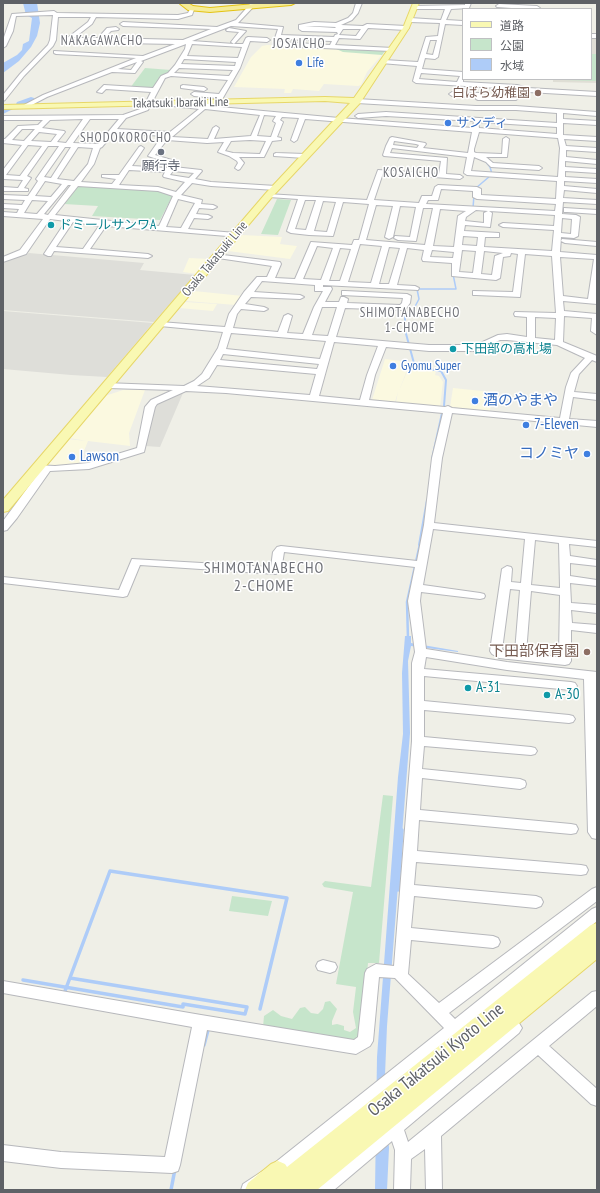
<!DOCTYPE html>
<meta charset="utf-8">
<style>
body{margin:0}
#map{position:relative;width:600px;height:1193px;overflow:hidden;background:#efefe7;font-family:"PT Sans Narrow","Noto Sans JP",sans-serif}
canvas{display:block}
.frame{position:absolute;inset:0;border:4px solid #5e6166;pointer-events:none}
.legend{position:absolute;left:462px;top:8px;width:130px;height:72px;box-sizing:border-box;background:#fff;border:1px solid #bfc0c2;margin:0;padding:5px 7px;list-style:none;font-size:12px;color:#5e6166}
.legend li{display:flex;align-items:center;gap:8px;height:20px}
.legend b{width:20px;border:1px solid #bfc0c2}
</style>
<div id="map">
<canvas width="600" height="1193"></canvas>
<div class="frame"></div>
<ul class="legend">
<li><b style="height:5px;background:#f9f8b3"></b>道路</li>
<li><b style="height:11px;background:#c6e5cb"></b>公園</li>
<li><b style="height:11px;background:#aeccf8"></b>水域</li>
</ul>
</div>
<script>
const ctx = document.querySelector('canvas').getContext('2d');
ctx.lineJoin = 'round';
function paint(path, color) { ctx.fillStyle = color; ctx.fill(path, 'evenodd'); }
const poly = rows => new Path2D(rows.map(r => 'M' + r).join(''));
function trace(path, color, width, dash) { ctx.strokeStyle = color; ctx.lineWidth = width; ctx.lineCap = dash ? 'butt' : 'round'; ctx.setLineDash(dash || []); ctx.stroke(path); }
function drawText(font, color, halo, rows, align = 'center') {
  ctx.font = font + ' "PT Sans Narrow","Noto Sans JP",sans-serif'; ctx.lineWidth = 3; ctx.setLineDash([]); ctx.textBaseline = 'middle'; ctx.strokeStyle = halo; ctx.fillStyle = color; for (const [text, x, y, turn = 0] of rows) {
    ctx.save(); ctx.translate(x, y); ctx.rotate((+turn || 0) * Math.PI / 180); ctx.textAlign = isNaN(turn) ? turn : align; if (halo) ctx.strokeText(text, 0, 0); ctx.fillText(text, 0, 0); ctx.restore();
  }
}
paint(poly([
 [267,45,334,48,386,50,367,72,361,85,358,86,324,84,319,91,293,89,291,93,284,93,285,89,234,87,251,57,262,46],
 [242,235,282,237,280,244,297,246,290,259,228,251],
 [189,258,209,259,197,274,183,272],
 [194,291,243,296,236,305,186,301],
 [185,302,217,304,213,311,179,308],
 [385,359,410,362,399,391,409,367,436,371,435,375,439,376,443,382,440,407,396,402,398,392,395,402,372,400],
 [453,388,492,392,490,411,450,407],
 [123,390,145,390,129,433,130,446,88,441,78,466,45,466,67,439,87,441,69,438,102,397]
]), '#fbf9e0');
paint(poly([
 [29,253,144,263,140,270,195,275,154,322,3,310,3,263],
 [3,311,153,323,107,377,71,375,3,369],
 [183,393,160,447,145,446,156,403]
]), '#deded9');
paint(poly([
 [591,36,597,37,597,83,553,82,553,79,591,79]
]), '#dfded5');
paint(poly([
 [334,48,386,50,382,55,343,52],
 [591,54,597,54,597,81,563,80,563,79,591,79],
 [145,68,171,70,161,78,155,88,130,88],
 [79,185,110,188,156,190,173,195,160,220,92,216,98,206,64,204],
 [277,199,291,200,278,235,261,234],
 [383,795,393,796,379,963,368,963,361,1037,355,1041,263,1027,264,1016,273,1010,281,1016,292,1019,300,1008,305,1007,311,1013,318,1014,323,1009,325,1002,330,1001,337,1009,332,1021,332,1025,337,1024,344,1026,344,1030,350,1032,356,1028,353,1012,356,987,336,984,353,892,324,887,322,884,325,881,371,887],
 [232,896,272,901,268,916,229,911]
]), '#c6e5cb');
paint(poly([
 [23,3,37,3,40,23,37,36,31,47,19,61,3,73,3,63,17,55,22,50,23,44,29,41,32,18,26,15],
 [405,636,411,636,411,643,458,651,458,652,411,646,408,661,410,733,387,1026,385,1075,389,1148,387,1190,375,1190,377,1057,398,777,403,734,402,673]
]), '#aeccf8');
trace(poly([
 [486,162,490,167,492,174],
 [476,188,490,176],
 [473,208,474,195],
 [405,319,405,313,411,314,419,299,417,289,456,289,453,274]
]), '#aeccf8', 1.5);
trace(poly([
 [405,318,405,330,415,367,441,371,446,380,444,406],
 [432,459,442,413],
 [419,545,427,500]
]), '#aeccf8', 2);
trace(poly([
 [408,639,407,602,420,544]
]), '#aeccf8', 2.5);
trace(poly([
 [398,890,402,830],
 [23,980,183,1007,183,1004,245,1014,247,1007,70,978],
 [65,991,110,871,287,898,260,1009],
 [204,1045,208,1030],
 [171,1190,175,1169]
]), '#aeccf8', 3.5);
paint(poly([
 [246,3,255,3,249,6,246,6,246,3],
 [31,97,34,98,35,100,34,102,20,107,16,104,17,102,31,97],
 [8,106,13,109,3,114,3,108,8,106]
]), '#aeccf8');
const minor = poly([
 [251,3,257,3,238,23,283,27,281,35,334,37,335,35,338,34,337,32,302,31,299,29,299,25,314,22,336,23,348,18,353,13,356,3,362,3,358,13,352,20,341,25,363,26,367,24,406,26,409,28,406,30,368,28,360,39,339,38,335,45,393,48,394,49,391,51,276,46,273,44,278,29,231,26,192,41,234,44,231,42,239,32,227,31,226,30,229,28,246,31,234,44,243,44,246,38,248,37,267,38,270,40,267,42,250,41,240,68,220,103,215,102,217,98,194,96,191,94,194,92,219,94,228,80,171,76,165,78,148,110,126,118,117,129,170,132,199,109,155,104,154,103,157,101,203,105,207,103,209,104,209,106,339,118,473,128,474,121,386,116,358,118,355,116,358,114,386,112,557,123,557,113,516,110,476,110,357,103,354,101,357,99,476,106,516,106,597,112,597,116,563,113,563,119,597,121,597,125,563,123,563,135,597,137,597,141,564,139,566,146,597,148,597,152,566,150,566,157,597,160,597,164,565,161,565,167,597,169,597,173,565,171,565,177,597,179,597,183,564,181,564,186,597,189,597,193,564,190,563,198,597,200,597,204,563,202,562,214,576,215,580,217,578,236,574,238,561,237,560,252,597,255,597,304,563,301,564,311,597,314,597,335,591,331,592,318,564,316,563,342,597,356,597,362,592,360,579,374,574,392,597,394,597,400,573,397,569,419,597,421,597,427,452,413,442,458,434,523,597,541,597,547,569,544,570,556,597,560,597,566,570,563,570,576,597,580,597,586,570,583,571,603,597,605,597,613,571,610,572,623,597,625,597,633,571,630,571,661,569,664,565,665,499,658,492,654,490,651,502,569,507,566,511,567,512,569,511,582,521,583,525,539,433,529,423,585,480,593,484,594,485,596,484,598,480,599,421,592,420,601,426,649,507,662,597,672,597,839,592,838,588,832,584,679,507,670,426,657,424,669,571,682,575,683,577,686,575,689,571,690,424,676,424,701,569,715,573,716,575,719,573,722,569,723,424,710,424,737,531,747,535,748,537,751,535,754,531,755,424,746,422,769,520,779,525,781,526,784,525,787,520,789,422,778,420,810,571,824,576,825,578,829,576,833,571,834,419,820,417,851,581,865,586,866,588,870,586,874,581,875,416,862,414,885,536,896,541,898,543,902,541,906,536,908,414,896,411,928,493,936,498,938,500,942,498,946,493,948,411,940,408,974,439,1003,592,889,597,887,597,901,449,1013,455,1019,592,909,597,907,597,921,284,1177,264,1190,241,1190,243,1184,272,1165,444,1028,395,978,379,977,373,1041,370,1046,356,1054,207,1030,180,1165,178,1171,172,1173,61,1168,3,1161,3,1145,61,1152,165,1157,192,1027,3,993,3,981,201,1015,354,1040,358,1037,365,973,367,969,376,964,394,966,412,741,412,663,415,652,408,601,415,567,284,552,281,571,276,574,140,565,128,594,127,596,123,597,3,583,3,577,119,590,132,559,271,567,273,552,277,547,281,546,417,561,424,525,432,458,443,413,226,393,186,391,157,404,155,407,144,452,89,469,50,471,17,518,7,530,3,531,3,521,41,470,35,469,33,467,35,465,55,466,88,463,137,448,145,407,151,400,173,390,108,388,105,387,104,385,105,383,184,386,194,381,202,374,218,348,223,332,160,326,156,324,160,322,225,327,229,314,244,292,257,277,267,277,272,266,218,258,215,258,215,254,280,262,281,264,275,278,295,279,311,242,352,245,354,240,359,240,369,204,343,202,333,236,309,235,291,233,287,231,298,199,269,197,267,196,267,194,367,200,378,170,439,174,441,161,384,156,383,155,386,146,390,138,392,137,425,143,426,144,423,148,468,153,472,132,305,119,297,140,294,142,291,140,299,118,282,117,280,120,283,122,277,137,281,138,281,140,272,141,264,157,239,157,244,163,240,169,238,170,235,168,238,163,237,161,229,156,218,152,224,142,207,143,167,140,155,155,175,161,176,162,174,167,201,170,202,171,195,179,211,182,276,186,280,188,276,190,211,186,192,183,181,195,202,200,201,204,213,205,217,207,213,209,199,208,196,214,208,215,212,217,208,219,194,218,188,229,236,233,239,233,239,237,106,226,90,249,148,254,152,256,148,258,54,251,51,256,48,256,44,254,66,221,50,219,26,254,3,262,3,257,20,250,43,219,3,216,3,212,17,213,19,209,3,208,3,204,22,205,25,200,3,199,3,195,28,196,38,181,36,179,59,146,48,146,27,176,31,178,24,188,28,189,28,191,3,191,3,187,18,188,23,180,3,179,3,170,22,145,3,143,3,139,5,139,18,126,38,125,43,120,3,120,3,116,123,115,143,108,151,92,106,89,102,93,97,92,104,85,153,88,161,76,168,73,175,65,185,49,186,44,141,61,143,62,135,73,112,72,47,97,26,108,24,107,24,105,43,95,136,58,56,54,54,53,54,51,143,56,175,44,68,42,65,40,66,39,88,22,91,17,58,17,56,40,53,46,24,76,5,100,3,101,3,95,20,74,48,45,50,40,53,15,16,16,13,31,6,46,3,48,3,40,12,14,54,11,57,13,178,15,188,13,191,7,195,7,192,15,178,19,96,17,92,24,74,38,98,38,107,28,116,27,119,29,118,30,111,31,104,38,183,40,211,29,123,26,120,24,123,22,217,27,236,20,251,3],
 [305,26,314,26,336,27,335,28,305,26],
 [343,29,361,29,356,36,339,35,343,29],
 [280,39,332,41,330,45,279,42,280,39],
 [192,44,242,47,238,58,187,56,192,44],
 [184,59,236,62,235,66,181,64,184,59],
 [137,62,131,70,118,69,137,62],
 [179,68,233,70,229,76,174,73,179,68],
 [205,109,260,115,251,136,214,139,219,128,216,126,213,128,208,139,172,137,205,109],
 [264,115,276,116,273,121,276,123,271,137,257,136,264,115],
 [83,119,66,143,57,142,65,132,64,131,42,128,50,120,83,119],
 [90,119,119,119,98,144,73,143,90,119],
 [478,122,557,127,557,134,479,128,478,122],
 [22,129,35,129,24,141,12,140,22,129],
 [39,132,57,134,51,142,31,141,39,132],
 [479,132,558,138,560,148,558,177,471,171,474,157,486,162,491,167,539,170,542,168,539,166,493,163,486,157,507,157,509,139,506,137,503,139,502,154,476,153,474,152,474,149,479,132],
 [114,133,165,136,160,139,148,156,169,163,167,168,132,166,144,148,141,146,139,147,119,175,102,175,102,177,116,179,112,184,81,182,94,164,100,148,102,147,114,133],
 [250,140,266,141,260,154,233,153,225,151,231,141,250,140],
 [394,141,416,144,419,145,417,148,393,145,394,141],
 [28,145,42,146,20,176,6,175,28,145],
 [65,147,71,147,51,178,44,177,65,147],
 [78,147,93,148,88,164,74,181,57,179,78,147],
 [392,148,467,157,464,173,467,175,557,181,556,199,481,195,481,189,477,187,438,185,435,187,432,196,422,196,419,203,374,200,383,173,460,179,463,177,460,175,446,174,447,158,390,153,392,148],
 [129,170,165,172,163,176,164,177,185,182,176,192,158,187,119,185,129,170],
 [173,171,194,173,189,178,170,175,173,171],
 [45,181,62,184,51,197,35,196,45,181],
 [68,185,71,185,48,215,44,214,68,185],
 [78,186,158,191,173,196,159,226,55,215,78,186],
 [441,189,473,191,473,197,477,199,556,204,555,211,426,204,428,200,438,200,441,189],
 [178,199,195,203,181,228,166,227,178,199],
 [32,200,48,201,37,214,24,213,32,200],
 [305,200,316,200,306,230,295,229,305,200],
 [323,201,336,202,327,232,314,231,323,201],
 [376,205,393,206,385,237,389,239,393,237,400,206,416,207,410,237,395,236,394,238,398,240,416,241,423,208,433,208,425,245,366,240,376,205],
 [440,209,466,211,458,216,454,247,433,246,440,209],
 [476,210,488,211,484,213,484,223,465,221,466,217,476,210],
 [489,211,555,215,554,226,503,223,499,225,503,227,554,230,552,251,484,247,485,237,499,237,499,233,464,231,465,225,490,227,492,213,489,211],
 [562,218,572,219,571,234,561,233,562,218],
 [73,222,99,226,83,249,56,247,73,222],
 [463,236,478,237,477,246,462,245,463,236],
 [360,244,382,246,371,283,348,282,360,244],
 [317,246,333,248,321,280,303,279,317,246],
 [389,247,400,248,389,284,379,284,389,247],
 [340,248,351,249,340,281,329,281,340,248],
 [407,248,424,250,422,259,423,261,452,263,452,276,496,280,500,278,503,257,510,256,511,253,518,254,513,292,473,291,473,295,476,295,520,297,525,254,552,256,556,313,515,312,514,314,515,316,527,317,527,337,507,334,498,335,476,345,429,345,336,337,345,308,402,310,405,310,410,303,411,296,407,294,345,291,342,291,342,295,403,298,402,303,400,305,347,303,348,299,344,297,341,297,339,302,325,302,332,289,331,287,323,287,323,285,418,290,419,288,415,286,397,285,407,248],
 [432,250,454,252,453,258,430,257,432,250],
 [462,250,476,251,473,273,459,272,462,250],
 [484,251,503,253,495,256,492,275,481,274,484,251],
 [560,257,594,259,588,299,563,296,560,257],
 [262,281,315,285,315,291,323,291,314,307,303,334,287,333,292,316,288,314,284,316,278,332,233,328,237,314,241,309,264,311,268,309,264,307,245,304,251,297,300,299,304,297,300,295,254,292,262,281],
 [322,307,337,307,328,336,312,335,322,307],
 [535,317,556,318,555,340,535,338,535,317],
 [231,333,326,341,320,359,226,349,231,333],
 [500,340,507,340,557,345,585,358,571,373,566,387,560,418,452,408,448,406,445,407,369,400,375,375,386,347,429,351,477,351,500,340],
 [334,342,378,346,367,375,360,400,319,396,334,342],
 [223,354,319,364,317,369,220,360,223,354],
 [217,365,316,374,310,395,197,386,209,378,217,365],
 [535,540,559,543,560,588,531,585,535,540],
 [510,589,520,590,515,652,502,650,510,589],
 [531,591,560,595,559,657,526,653,531,591],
 [465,3,471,3,469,8,451,9,446,20,463,21,463,25,445,24,438,57,435,59,425,58,422,69,463,72,463,82,517,85,528,88,597,92,597,96,528,92,520,90,519,98,516,100,478,100,476,99,476,97,452,96,449,94,452,92,479,93,481,94,481,96,513,96,514,89,416,83,413,81,417,66,381,63,380,62,383,60,418,62,426,37,438,36,440,23,410,22,407,20,410,18,441,20,445,9,415,9,413,8,413,6,465,5,465,3],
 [430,40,437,40,433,55,426,54,430,40],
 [421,73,460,76,457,82,419,79,421,73],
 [499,4,537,6,540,8,526,9,497,7,496,6,499,4],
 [591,34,597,34,597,38,591,38,591,34],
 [183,85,204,87,207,89,204,91,181,88,181,86,183,85],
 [276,153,305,154,308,156,305,158,274,156,274,154,276,153],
 [564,208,597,210,597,214,567,212,564,212,564,208],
 [562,239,597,242,597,246,565,243,561,241,562,239],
 [323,960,335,963,337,967,335,971,330,973,318,970,316,966,318,962,323,960],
 [597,991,597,1006,549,1046,597,1089,597,1106,591,1104,538,1055,441,1136,442,1190,426,1190,425,1149,411,1159,410,1190,394,1190,395,1150,392,1141,334,1190,313,1190,315,1184,509,1023,514,1021,519,1023,522,1028,519,1033,404,1130,408,1142,592,992,597,991]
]);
const major = poly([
 [413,3,419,3,409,28,360,103,272,197,8,511,3,512,3,500,266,193,350,103,325,101,3,109,3,105,325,97,354,98,403,28,413,3],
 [597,923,597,959,317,1190,245,1190,248,1183,271,1164,278,1161,285,1164,287,1167,591,925,597,923]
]);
const highway = poly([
 [179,3,188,3,193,6,210,8,265,3,295,3,291,5,210,12,188,10,179,3]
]);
trace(minor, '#b7b8bc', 2);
trace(major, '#e7d769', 2);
trace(highway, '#e4c313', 2);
paint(minor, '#fff');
paint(major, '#f9f8b3');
paint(highway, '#f5ec99');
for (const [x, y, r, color] of [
 [299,63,4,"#3f7fe0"],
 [538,93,4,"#8d6e63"],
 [448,123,4,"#3f7fe0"],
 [161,152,4,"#6b7280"],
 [51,225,4,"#0f9aa8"],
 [453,349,4,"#0f9aa8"],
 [393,366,4,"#3f7fe0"],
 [475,401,4,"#3f7fe0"],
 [526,425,4,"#3f7fe0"],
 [587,454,4,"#3f7fe0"],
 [72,457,4,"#3f7fe0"],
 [587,652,4,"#8d6e63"],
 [468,688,4,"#0f9aa8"],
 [547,695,4,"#0f9aa8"]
]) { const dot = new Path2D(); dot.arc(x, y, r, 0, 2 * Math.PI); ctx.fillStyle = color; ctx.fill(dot); trace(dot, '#fff', 1.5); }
ctx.letterSpacing = '1px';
drawText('13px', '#707278', '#fff', [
 ["NAKAGAWACHO",102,41],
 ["JOSAICHO",299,44],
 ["SHODOKOROCHO",126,138],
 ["KOSAICHO",411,173],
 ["SHIMOTANABECHO",410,313],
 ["1-CHOME",410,328]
]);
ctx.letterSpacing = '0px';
drawText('13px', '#366cbe', '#fff', [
 ["Life",307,63],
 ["サンディ",456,123],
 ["Gyomu Super",401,366]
], 'left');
drawText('13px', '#785e54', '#fff', [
 ["白ばら幼稚園",530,93]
], 'right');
drawText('13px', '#5e6166', '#fff', [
 ["Takatsuki Ibaraki Line",180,103,-1],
 ["Osaka Takatsuki Line",215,259,-50]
]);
drawText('13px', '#5b616d', '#fff', [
 ["願行寺",161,166]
]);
drawText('13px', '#0d838f', '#fff', [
 ["ドミールサンワA",59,225],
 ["下田部の高札場",461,349]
], 'left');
drawText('15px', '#366cbe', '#fff', [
 ["酒のやまや",483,401],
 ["7-Eleven",534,425],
 ["コノミヤ",579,454,"right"],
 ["Lawson",80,457]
], 'left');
drawText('15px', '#785e54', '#fff', [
 ["下田部保育園",579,652]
], 'right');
drawText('15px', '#0d838f', '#fff', [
 ["A-31",476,688],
 ["A-30",555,695]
], 'left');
ctx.letterSpacing = '1px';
drawText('16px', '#707278', '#fff', [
 ["SHIMOTANABECHO",264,568],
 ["2-CHOME",264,586]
]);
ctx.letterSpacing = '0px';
drawText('18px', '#5e6166', '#fff', [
 ["Osaka Takatsuki Kyoto Line",436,1060,-39]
]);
</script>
